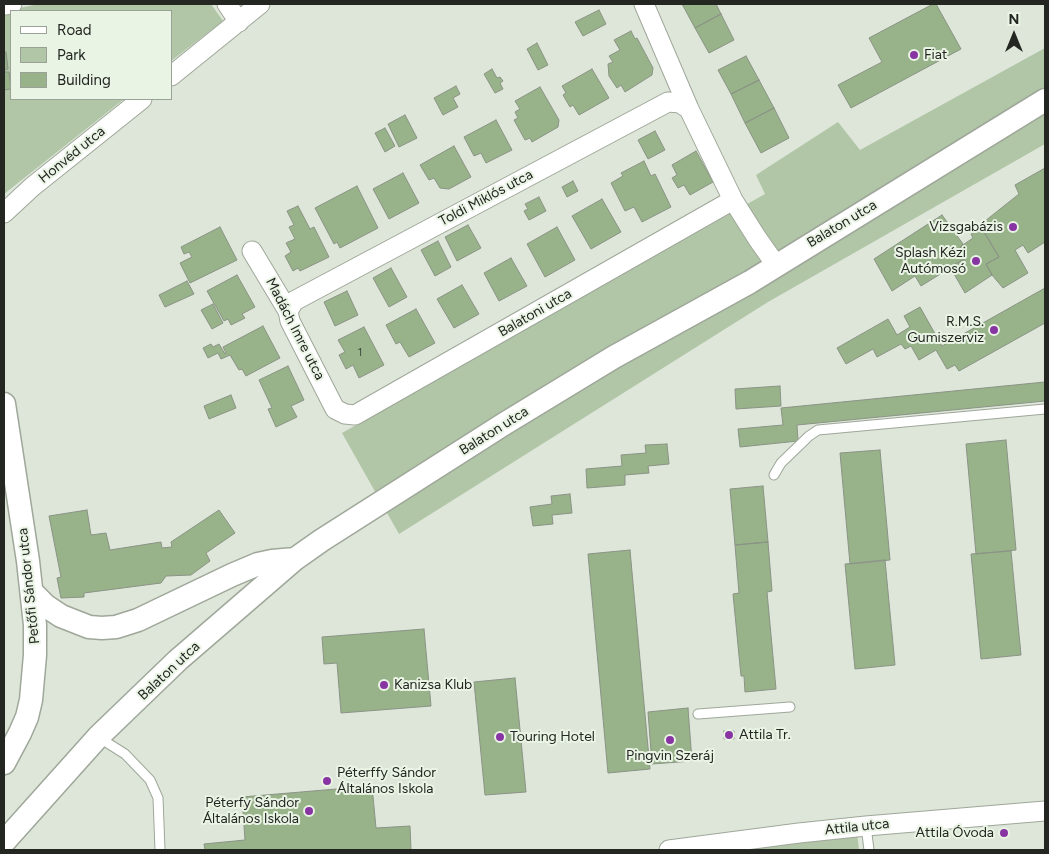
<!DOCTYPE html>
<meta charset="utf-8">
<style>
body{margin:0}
#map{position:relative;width:1049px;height:854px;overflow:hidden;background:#dde6d8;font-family:Figtree,sans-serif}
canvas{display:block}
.frame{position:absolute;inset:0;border:5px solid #232621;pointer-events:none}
.legend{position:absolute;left:10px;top:10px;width:162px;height:90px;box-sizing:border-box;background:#eaf4e5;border:1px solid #9aa297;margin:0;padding:6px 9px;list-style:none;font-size:15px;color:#232621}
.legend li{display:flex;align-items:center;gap:10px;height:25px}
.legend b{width:25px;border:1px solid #9aa297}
.north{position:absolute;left:989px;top:10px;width:50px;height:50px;-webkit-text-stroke:4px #eaf4e5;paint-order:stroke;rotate:0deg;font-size:14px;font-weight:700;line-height:20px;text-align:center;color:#232621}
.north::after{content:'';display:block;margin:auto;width:18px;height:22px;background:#232621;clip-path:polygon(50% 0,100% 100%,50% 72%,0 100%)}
</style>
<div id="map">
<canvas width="1049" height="854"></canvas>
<div class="frame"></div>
<ul class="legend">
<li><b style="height:6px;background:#fff"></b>Road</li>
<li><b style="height:14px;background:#b1c5a7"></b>Park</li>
<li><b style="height:14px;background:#98b28a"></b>Building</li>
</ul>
<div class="north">N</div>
</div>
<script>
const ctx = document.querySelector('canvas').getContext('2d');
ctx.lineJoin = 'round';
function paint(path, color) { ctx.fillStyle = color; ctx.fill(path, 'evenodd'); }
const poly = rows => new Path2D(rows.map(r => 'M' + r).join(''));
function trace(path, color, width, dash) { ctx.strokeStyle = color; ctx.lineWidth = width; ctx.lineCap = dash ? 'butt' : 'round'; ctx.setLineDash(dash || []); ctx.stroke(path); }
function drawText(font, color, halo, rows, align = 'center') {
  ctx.font = font + ' Figtree,sans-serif'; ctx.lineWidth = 4; ctx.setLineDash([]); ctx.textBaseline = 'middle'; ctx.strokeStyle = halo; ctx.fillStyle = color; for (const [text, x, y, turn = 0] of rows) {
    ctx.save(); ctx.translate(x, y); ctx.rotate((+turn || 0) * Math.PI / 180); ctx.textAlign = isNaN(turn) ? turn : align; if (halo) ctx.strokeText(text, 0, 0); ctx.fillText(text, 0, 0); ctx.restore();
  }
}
paint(poly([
 [39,4,211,4,223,21,171,61,171,11,11,11,11,99,124,99,4,194,4,11],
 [1045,48,1045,144,768,302,399,534,342,433,765,194,756,175,838,122,860,150],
 [857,833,859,850,717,850]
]), '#b1c5a7');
const building = poly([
 [682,4,716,4,721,14,695,28,682,4],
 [933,4,936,4,961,49,851,108,838,85,882,62,869,38,933,4],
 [599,10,606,24,583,36,575,22,599,10],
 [721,14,734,40,709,53,695,28,721,14],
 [631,31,635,39,637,38,653,68,652,75,625,92,621,85,617,88,609,76,608,64,613,62,609,56,620,50,614,40,631,31],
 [537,43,548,65,538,70,527,49,537,43],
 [4,52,6,52,8,69,4,70,4,52],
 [746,56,759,80,731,94,718,70,746,56],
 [492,69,497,78,500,77,503,81,500,83,503,89,495,93,484,74,492,69],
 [592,69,609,98,579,115,573,105,570,107,563,95,566,93,562,86,592,69],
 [4,72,9,72,11,89,4,90,4,72],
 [759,80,774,108,745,123,731,94,759,80],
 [456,86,460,94,453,98,458,107,443,115,434,98,456,86],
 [540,87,559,120,558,127,532,142,530,138,525,140,514,120,518,118,515,112,520,109,515,101,540,87],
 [774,108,789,138,761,153,745,123,774,108],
 [405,115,417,138,399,147,388,124,405,115],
 [496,120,512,150,486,163,481,153,474,156,464,137,496,120],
 [385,128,395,146,385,152,375,133,385,128],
 [655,131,665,150,648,159,638,140,655,131],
 [454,146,471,177,449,189,440,188,434,178,429,180,420,165,454,146],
 [696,151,713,182,690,195,684,185,678,188,672,178,677,175,672,165,696,151],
 [644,161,651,176,655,174,671,207,642,222,634,207,625,211,611,183,623,176,621,173,644,161],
 [1045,168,1045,242,1028,253,1023,245,1015,250,1028,273,1003,288,992,275,986,264,999,257,980,225,1019,194,1015,185,1045,168],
 [403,173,419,203,389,219,373,189,403,173],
 [573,181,578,191,567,197,562,187,573,181],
 [357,186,378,228,340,248,337,242,334,244,315,208,357,186],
 [539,197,546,211,529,220,524,211,528,209,525,204,539,197],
 [602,199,621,232,591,249,572,216,602,199],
 [298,206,310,229,314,227,329,257,300,271,298,268,293,271,285,256,291,252,286,243,295,239,289,227,294,225,287,211,298,206],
 [942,215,963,244,960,247,966,258,921,286,915,276,892,291,874,259,942,215],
 [468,225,481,248,457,261,445,237,468,225],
 [220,227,237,260,190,283,180,263,192,257,189,252,184,254,181,247,220,227],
 [557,227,575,260,545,277,527,244,557,227],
 [982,229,999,257,986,264,992,275,965,293,950,267,966,258,960,247,973,238,971,234,982,229],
 [438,241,451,267,435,276,421,250,438,241],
 [511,258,527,286,499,301,484,273,511,258],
 [391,268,407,297,389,307,373,278,391,268],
 [237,275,255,307,242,314,245,318,231,325,228,319,224,321,207,291,237,275],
 [187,281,194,294,165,307,159,295,187,281],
 [462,285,479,314,454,328,437,299,462,285],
 [1045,288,1045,323,959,371,955,365,947,369,936,350,919,360,911,346,905,349,901,344,877,357,873,349,846,364,837,348,888,319,897,335,910,327,904,316,920,307,942,346,1045,288],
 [347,291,358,315,335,326,324,302,347,291],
 [213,304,223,323,212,329,201,310,213,304],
 [416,309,435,343,409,357,400,342,396,344,386,325,416,309],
 [263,326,280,358,246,376,242,369,239,370,230,355,221,359,218,353,208,358,203,348,211,344,213,347,219,344,225,354,226,353,223,347,263,326],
 [364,327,384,365,359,378,353,365,346,369,339,355,345,352,338,340,364,327],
 [288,366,304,400,291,406,297,417,276,427,268,409,272,408,259,380,288,366],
 [1045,382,1045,401,797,425,798,441,740,447,738,429,783,425,781,408,1045,382],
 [780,386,781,406,736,409,735,389,780,386],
 [231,395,236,408,209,419,204,406,231,395],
 [1006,440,1016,550,976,554,966,444,1006,440],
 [667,444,669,464,648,466,649,473,625,475,625,485,587,488,586,469,622,466,621,455,646,453,645,445,667,444],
 [880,450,890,560,850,564,840,453,880,450],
 [763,486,768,542,735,545,730,489,763,486],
 [570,494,572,513,552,515,553,524,533,526,530,507,552,504,551,496,570,494],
 [87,510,91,535,106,533,110,550,161,542,162,548,172,547,171,542,219,510,235,533,206,553,210,561,191,575,166,576,161,583,84,593,84,597,61,598,57,578,61,577,49,516,87,510],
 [768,542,772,591,767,592,776,689,745,692,744,676,741,676,733,594,739,593,735,545,768,542],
 [630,550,650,769,608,773,588,554,630,550],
 [1011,551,1021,655,981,659,971,554,1011,551],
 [885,560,895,665,855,669,845,564,885,560],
 [424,629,431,706,341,713,337,663,324,664,322,637,424,629],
 [515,678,526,792,485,795,474,682,515,678],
 [688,708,692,761,652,764,648,712,688,708],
 [724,731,734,731,734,739,724,739,724,731],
 [372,786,376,828,410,826,411,850,205,850,204,844,245,840,242,797,372,786]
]);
paint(building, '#98b28a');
trace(building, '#8a9385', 1);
const service = poly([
 [774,475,781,463,809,436,818,430,1045,409],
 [698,714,790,707],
 [98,737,125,754,150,780,158,798,160,850],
 [866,826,869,850]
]);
const minor = poly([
 [227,4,239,22],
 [644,4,689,109,733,200,757,238,776,265],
 [4,5,12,4],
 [171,76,260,4],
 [4,213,32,187,142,99],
 [252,251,288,311,290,321,335,409,345,414,355,415,733,200],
 [288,311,294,301,668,102,680,103,689,109],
 [669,850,799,833,866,826,1045,811]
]);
const tertiary = poly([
 [4,404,28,561,35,625,35,655,31,700,27,717,20,733,4,763],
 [32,592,46,606,61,616,89,627,102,628,116,627,138,620,232,575,258,564,272,561,295,559],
 [4,842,98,737,178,660,295,559,322,540,504,424,614,357,750,282,1045,100]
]);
trace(service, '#9ea799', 11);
trace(minor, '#9ea799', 21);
trace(tertiary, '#9ea799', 25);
trace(service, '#fff', 9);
trace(minor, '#fff', 19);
trace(tertiary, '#fff', 22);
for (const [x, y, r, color] of [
 [914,55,5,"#8835a3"],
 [1013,227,5,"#8835a3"],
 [976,261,5,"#8835a3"],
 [994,330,5,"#8835a3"],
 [384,685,5,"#8835a3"],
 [729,735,5,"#8835a3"],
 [500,737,5,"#8835a3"],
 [670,740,5,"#8835a3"],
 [327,781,5,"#8835a3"],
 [309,811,5,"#8835a3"],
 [1004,833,5,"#8835a3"]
]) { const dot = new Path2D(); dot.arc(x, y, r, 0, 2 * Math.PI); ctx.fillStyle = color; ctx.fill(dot); trace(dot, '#eaf4e5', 2); }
drawText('11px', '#40493b', null, [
 ["1",360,353]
]);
drawText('14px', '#232621', '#eaf4e5', [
 ["Fiat",924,55],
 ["Vizsgabázis",1003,227,"right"],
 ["Splash Kézi",966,253,"right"],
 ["Autómosó",966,269,"right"],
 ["R.M.S.",984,322,"right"],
 ["Gumiszerviz",984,338,"right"],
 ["Kanizsa Klub",394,685],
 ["Attila Tr.",739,735],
 ["Touring Hotel",510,737],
 ["Pingvin Szeráj",670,756,"center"],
 ["Péterffy Sándor",337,773],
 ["Általános Iskola",337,789],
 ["Péterfy Sándor",299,803,"right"],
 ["Általános Iskola",299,819,"right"],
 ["Attila Óvoda",994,833,"right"]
], 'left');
drawText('14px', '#232621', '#eaf4e5', [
 ["Honvéd utca",72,155,-39],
 ["Toldi Miklós utca",486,198,-28],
 ["Balaton utca",842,224,-31],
 ["Balatoni utca",535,313,-30],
 ["Madách Imre utca",295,329,63],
 ["Balaton utca",494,431,-32],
 ["Petőfi Sándor utca",29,586,-96],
 ["Balaton utca",169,671,-43],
 ["Attila utca",857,827,-6]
]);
</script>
